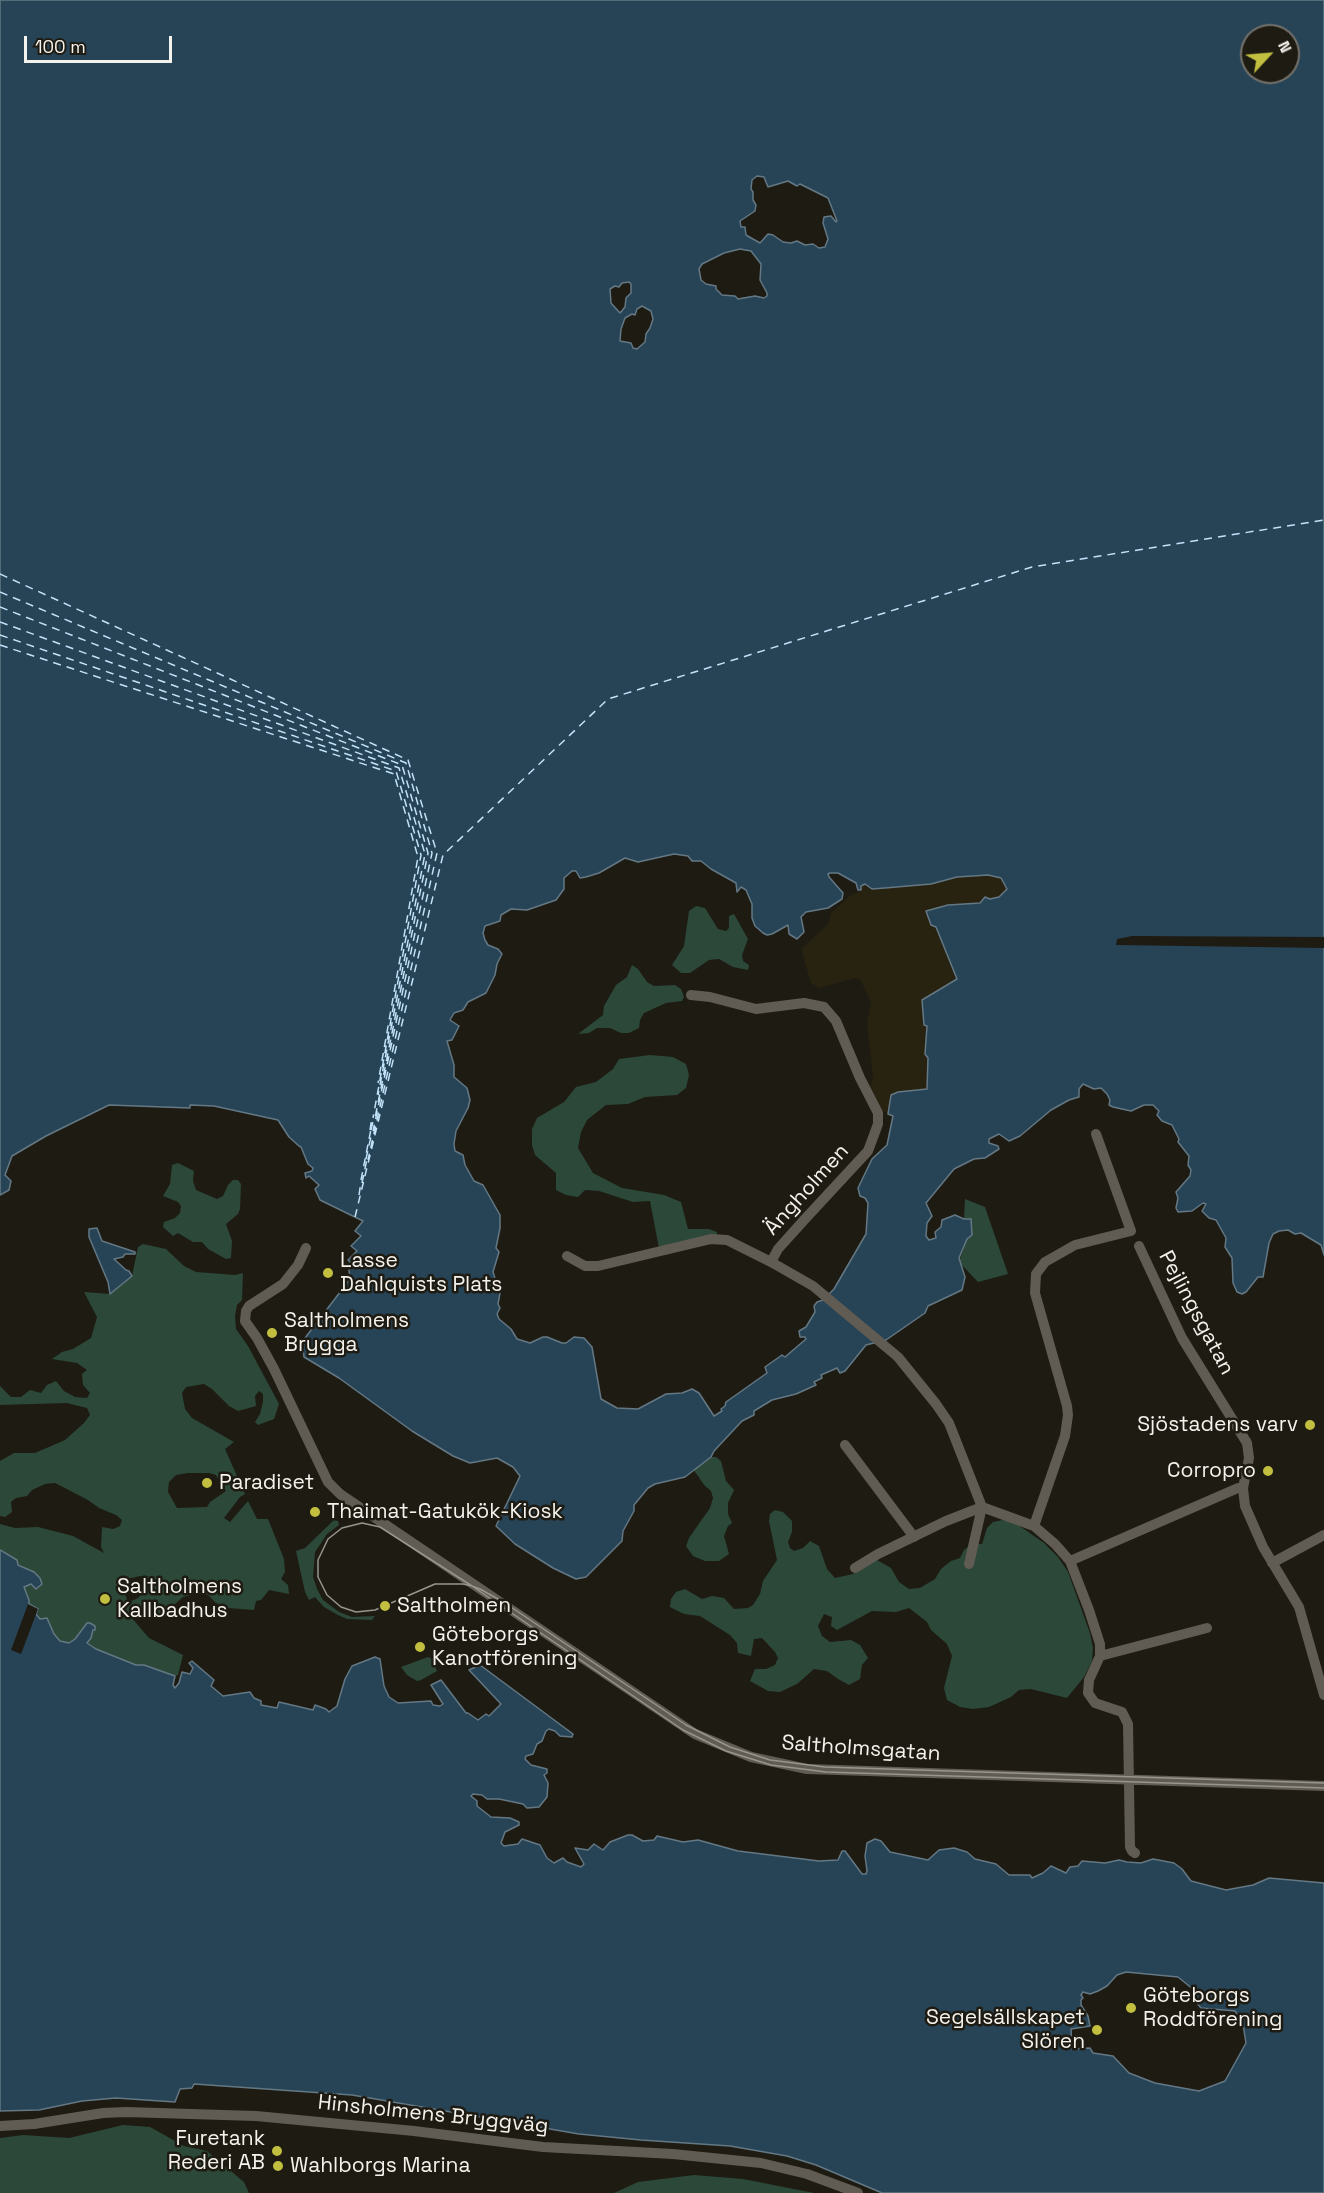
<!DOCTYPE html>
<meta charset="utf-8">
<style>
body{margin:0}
#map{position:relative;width:1324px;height:2193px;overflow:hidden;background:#1e1b13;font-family:"Space Grotesk",sans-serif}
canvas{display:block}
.north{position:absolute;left:1240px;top:24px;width:60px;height:60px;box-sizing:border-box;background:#1e1b13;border:2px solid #74716a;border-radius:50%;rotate:64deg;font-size:16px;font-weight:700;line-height:24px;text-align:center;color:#f4f2ec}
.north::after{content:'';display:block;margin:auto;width:21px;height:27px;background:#c1be40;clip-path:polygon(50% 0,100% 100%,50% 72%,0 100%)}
.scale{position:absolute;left:24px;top:36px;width:148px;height:27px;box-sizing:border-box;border:3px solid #f4f2ec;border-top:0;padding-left:8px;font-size:18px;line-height:21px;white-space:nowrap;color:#f4f2ec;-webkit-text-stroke:4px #1e1b13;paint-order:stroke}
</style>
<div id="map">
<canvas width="1324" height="2193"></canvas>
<div class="north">N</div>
<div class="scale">100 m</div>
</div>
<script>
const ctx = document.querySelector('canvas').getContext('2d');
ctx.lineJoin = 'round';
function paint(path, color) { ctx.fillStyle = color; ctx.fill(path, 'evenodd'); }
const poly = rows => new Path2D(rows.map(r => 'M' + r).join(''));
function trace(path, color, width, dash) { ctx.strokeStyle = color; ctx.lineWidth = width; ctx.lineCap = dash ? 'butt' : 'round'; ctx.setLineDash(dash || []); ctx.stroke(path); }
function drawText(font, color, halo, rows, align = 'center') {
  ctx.font = font + ' "Space Grotesk",sans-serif'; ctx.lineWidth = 5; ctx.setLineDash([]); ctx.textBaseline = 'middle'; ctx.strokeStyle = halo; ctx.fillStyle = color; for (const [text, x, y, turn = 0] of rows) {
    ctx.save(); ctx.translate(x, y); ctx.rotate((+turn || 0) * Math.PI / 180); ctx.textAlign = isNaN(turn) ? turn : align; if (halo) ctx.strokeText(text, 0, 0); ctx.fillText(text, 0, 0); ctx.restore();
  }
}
paint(poly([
 [988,875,996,875,1005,881,1007,889,999,897,980,903,948,905,926,911,931,925,936,926,957,979,922,1000,924,1025,927,1025,925,1053,928,1058,927,1089,898,1092,891,1095,888,1114,866,1102,873,1077,867,1023,871,1002,861,981,855,978,819,988,811,983,801,949,828,924,831,913,848,897,861,890,861,886,866,884,872,889,885,888,931,884,957,877]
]), '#282211');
paint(poly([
 [696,906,705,908,718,929,726,931,729,928,729,916,734,914,748,939,742,955,743,961,749,965,748,970,733,967,719,959,709,960,690,973,681,973,672,965,684,946,689,911],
 [632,965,638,969,647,982,654,986,675,985,681,989,684,997,682,1001,666,1003,644,1013,640,1020,639,1028,629,1033,621,1033,610,1028,597,1028,589,1033,578,1034,603,1015,604,1006,616,985,627,977],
 [650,1055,673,1057,686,1064,689,1075,686,1088,677,1095,645,1097,628,1104,606,1105,587,1120,581,1132,578,1148,593,1173,622,1188,664,1195,681,1202,688,1229,709,1229,717,1232,717,1235,659,1248,650,1201,633,1202,599,1191,585,1190,578,1197,566,1195,556,1190,556,1173,535,1155,532,1145,532,1129,537,1118,564,1102,576,1087,596,1082,613,1069,619,1059],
 [178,1163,194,1171,193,1181,196,1190,217,1199,223,1196,228,1185,233,1180,238,1180,241,1184,240,1209,238,1214,226,1224,232,1241,231,1258,226,1259,208,1249,202,1242,193,1242,178,1233,173,1236,163,1227,164,1222,175,1218,180,1213,181,1206,178,1202,163,1196,170,1184,172,1165],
 [965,1199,985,1207,1008,1274,978,1282,959,1262,967,1239,964,1219],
 [143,1244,166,1249,184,1266,196,1272,235,1275,243,1273,242,1300,237,1305,235,1316,236,1329,248,1346,279,1404,274,1419,258,1425,255,1422,260,1414,263,1402,263,1394,259,1391,255,1396,256,1406,238,1411,229,1406,212,1389,204,1384,186,1387,182,1393,185,1409,192,1418,234,1442,225,1449,245,1494,240,1497,224,1518,230,1522,248,1501,257,1519,268,1519,284,1559,285,1572,281,1579,288,1585,289,1594,269,1590,261,1600,256,1601,254,1610,228,1608,216,1603,208,1595,195,1594,183,1597,167,1611,151,1616,141,1615,130,1611,131,1617,149,1638,183,1655,178,1675,175,1676,144,1665,136,1665,96,1649,87,1642,91,1638,95,1626,90,1623,87,1623,75,1639,69,1643,60,1641,54,1634,11,1650,29,1600,24,1587,29,1584,33,1586,34,1572,18,1564,17,1560,0,1550,0,1524,15,1528,38,1527,73,1536,104,1553,101,1547,102,1527,113,1529,120,1526,122,1520,116,1515,99,1508,88,1500,55,1483,45,1484,32,1490,27,1496,16,1498,11,1502,12,1512,5,1517,0,1516,0,1461,14,1453,35,1453,65,1440,84,1423,90,1415,87,1408,67,1403,0,1405,0,1386,11,1397,21,1397,30,1390,41,1393,47,1385,56,1381,64,1391,75,1397,87,1398,90,1393,83,1385,82,1374,87,1370,77,1363,52,1359,62,1352,73,1349,91,1338,97,1317,84,1292,110,1294,132,1276,138,1247],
 [188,1473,209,1473,216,1475,226,1491,210,1502,207,1507,177,1508,168,1492,169,1482,176,1475],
 [123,1575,127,1579,140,1576,147,1578,147,1588,138,1598,129,1602,129,1605,124,1591],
 [711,1457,716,1457,721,1461,726,1481,734,1490,728,1503,728,1514,732,1523,728,1526,724,1536,729,1554,719,1561,705,1561,693,1556,686,1546,689,1538,710,1508,713,1498,711,1491,705,1486,693,1469],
 [775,1510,783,1512,792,1521,792,1532,788,1542,790,1548,794,1551,803,1548,810,1541,819,1546,827,1569,835,1578,853,1574,877,1560,891,1568,899,1582,909,1589,920,1588,935,1579,941,1569,951,1561,960,1558,964,1550,972,1544,982,1544,987,1528,993,1522,1003,1520,1014,1522,1044,1543,1058,1557,1068,1572,1090,1633,1093,1648,1092,1661,1084,1677,1067,1698,1031,1689,1019,1690,1011,1697,989,1707,973,1709,960,1707,947,1700,944,1688,952,1656,947,1644,931,1630,927,1622,909,1608,896,1612,872,1611,837,1630,831,1626,832,1617,824,1614,818,1626,822,1636,830,1642,851,1640,860,1645,868,1658,862,1665,860,1679,849,1685,838,1679,827,1671,814,1669,797,1684,780,1692,768,1691,750,1681,755,1669,766,1669,775,1665,778,1658,775,1652,762,1638,754,1639,751,1656,738,1653,737,1643,730,1635,700,1616,684,1614,670,1607,671,1599,676,1592,685,1589,702,1599,712,1596,724,1598,734,1609,748,1608,753,1605,760,1594,763,1581,777,1560,769,1521,770,1514],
 [334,1520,338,1521,339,1525,327,1534,315,1552,313,1577,317,1589,323,1600,339,1612,352,1617,375,1616,372,1620,347,1619,338,1615,324,1607,315,1597,309,1600,305,1592,296,1551,305,1548],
 [428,1657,432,1659,437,1671,421,1680,417,1681,407,1675,401,1667],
 [123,2125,150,2127,184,2146,207,2151,244,2182,249,2193,0,2193,0,2138,23,2135,69,2138],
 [694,2175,743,2179,814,2193,614,2193,638,2182]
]), '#2c4839');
const water = poly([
 [0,0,1324,0,1324,1255,1321,1245,1301,1233,1295,1234,1288,1230,1279,1231,1273,1234,1269,1243,1263,1277,1258,1277,1246,1292,1242,1294,1237,1292,1233,1283,1232,1258,1225,1247,1226,1238,1216,1220,1209,1218,1202,1211,1206,1204,1203,1203,1192,1211,1178,1212,1176,1208,1178,1198,1176,1192,1190,1176,1191,1170,1188,1165,1189,1156,1178,1142,1179,1139,1172,1125,1162,1121,1157,1115,1159,1111,1153,1105,1144,1105,1131,1111,1113,1107,1109,1105,1110,1100,1107,1094,1101,1088,1094,1089,1083,1084,1079,1089,1079,1097,1069,1100,1051,1110,1020,1136,1009,1141,999,1134,989,1139,989,1143,998,1146,999,1149,985,1158,974,1159,954,1169,926,1203,932,1216,927,1223,926,1236,929,1240,936,1238,935,1232,941,1227,942,1220,955,1215,964,1219,971,1219,972,1235,967,1239,959,1258,965,1277,962,1290,928,1306,925,1313,886,1340,866,1345,845,1371,840,1373,837,1368,821,1375,822,1378,814,1382,816,1385,796,1394,772,1400,754,1411,754,1415,742,1421,714,1451,711,1457,685,1477,655,1484,648,1488,634,1505,634,1511,623,1531,622,1541,586,1577,576,1579,553,1568,515,1544,496,1526,520,1476,513,1467,497,1458,470,1463,453,1456,412,1431,339,1378,304,1357,302,1342,350,1279,349,1270,353,1265,348,1260,357,1251,351,1246,361,1236,355,1231,363,1221,320,1200,315,1189,319,1185,309,1176,306,1178,305,1173,312,1171,313,1168,308,1164,301,1147,299,1146,289,1137,278,1120,214,1106,190,1105,190,1108,109,1105,46,1136,12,1156,5,1175,11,1181,9,1190,0,1195,0,0],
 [1252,36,1288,36,1288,72,1252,72,1252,36],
 [757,176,764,177,768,187,788,181,797,186,800,184,828,198,837,221,836,222,831,216,824,217,823,223,828,239,825,247,819,248,813,244,805,245,797,241,791,243,783,242,773,235,768,234,760,243,746,235,745,227,741,227,740,221,755,211,756,205,753,200,753,192,751,189,752,180,757,176],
 [740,249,751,251,761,264,760,280,767,293,767,296,764,298,755,296,738,299,735,296,722,295,716,289,716,286,706,284,701,280,699,269,702,264,724,253,740,249],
 [629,282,631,284,631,293,626,298,625,307,620,313,611,303,610,289,615,286,619,287,622,283,629,282],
 [642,306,651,311,653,319,650,328,646,334,645,342,637,349,633,348,631,343,620,341,621,329,625,318,632,314,635,315,637,309,642,306],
 [674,854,688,856,692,861,701,861,711,869,736,883,737,892,741,887,746,890,752,904,752,918,755,926,763,933,767,935,772,934,788,925,789,934,797,939,804,932,801,917,806,912,828,908,842,899,843,893,829,877,828,874,830,873,838,873,856,883,858,890,861,890,861,886,865,884,872,889,885,888,931,884,957,877,988,875,1001,878,1007,889,999,897,990,899,985,897,980,903,948,905,926,911,931,925,936,927,957,979,922,1000,924,1025,927,1026,925,1054,928,1058,927,1089,898,1092,891,1095,888,1114,893,1116,887,1145,872,1159,858,1188,860,1196,865,1198,868,1203,866,1234,834,1289,823,1300,817,1302,814,1306,815,1312,806,1327,799,1331,800,1337,805,1337,806,1339,785,1357,782,1355,765,1367,767,1373,726,1402,725,1406,721,1409,722,1411,714,1416,699,1393,692,1389,682,1393,666,1394,638,1409,617,1408,601,1399,592,1347,584,1338,574,1337,566,1343,562,1343,547,1337,543,1337,530,1343,517,1339,511,1329,499,1319,497,1314,500,1308,498,1304,500,1293,493,1272,499,1252,496,1248,500,1228,500,1215,483,1185,474,1181,465,1165,463,1155,455,1151,454,1144,456,1131,468,1108,470,1100,467,1088,454,1077,454,1065,447,1041,452,1040,459,1026,450,1020,454,1013,463,1010,468,1002,486,993,495,975,497,964,502,954,498,949,488,945,485,940,483,933,485,926,500,921,501,915,511,909,527,910,556,900,564,889,564,878,572,871,576,871,580,878,586,877,599,873,625,858,638,862,674,854],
 [97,1228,102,1241,135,1252,135,1254,125,1254,123,1257,114,1259,126,1270,129,1271,132,1276,110,1294,108,1282,89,1237,89,1229,97,1228],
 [0,1550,17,1560,18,1565,34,1572,40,1578,42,1584,36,1589,31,1584,24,1587,29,1600,29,1604,38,1609,36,1614,40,1619,47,1618,54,1634,60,1641,69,1643,75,1639,87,1623,90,1623,95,1626,95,1630,93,1630,91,1638,87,1643,96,1649,136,1665,144,1665,175,1676,173,1685,175,1688,179,1683,182,1672,190,1674,193,1668,189,1663,192,1661,214,1680,211,1686,223,1696,250,1692,254,1698,261,1701,261,1705,277,1708,279,1702,313,1710,315,1705,326,1709,329,1712,337,1706,345,1679,352,1666,375,1657,380,1659,384,1686,389,1697,398,1703,431,1701,433,1705,440,1706,443,1704,431,1685,441,1680,466,1713,468,1713,478,1720,486,1714,489,1716,501,1704,469,1670,480,1665,573,1734,572,1737,560,1736,555,1731,549,1729,546,1731,542,1741,537,1744,533,1754,526,1756,525,1759,531,1765,547,1769,547,1773,544,1775,548,1783,547,1797,539,1807,527,1808,523,1804,499,1799,487,1799,482,1795,473,1794,471,1796,477,1801,477,1806,491,1817,510,1818,519,1822,519,1825,505,1832,501,1843,504,1846,518,1844,522,1839,540,1845,547,1858,554,1863,563,1858,567,1862,581,1867,584,1864,575,1848,588,1850,594,1844,603,1850,610,1842,628,1835,632,1835,643,1841,654,1840,657,1836,683,1842,698,1840,738,1851,819,1861,838,1860,842,1851,845,1851,862,1874,866,1874,867,1871,865,1856,867,1843,875,1839,881,1841,890,1852,928,1860,939,1850,954,1848,967,1852,975,1859,996,1864,1009,1875,1030,1875,1032,1878,1043,1873,1051,1866,1066,1873,1070,1867,1078,1866,1082,1861,1105,1863,1119,1860,1127,1862,1141,1863,1153,1859,1174,1863,1182,1869,1191,1881,1226,1890,1253,1885,1269,1878,1324,1883,1324,2193,882,2193,816,2165,787,2156,730,2146,641,2140,579,2134,352,2095,194,2084,192,2088,180,2089,175,2102,116,2098,82,2101,39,2110,0,2111,0,1550],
 [1126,1972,1178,1977,1194,1990,1196,2002,1201,2008,1235,2011,1243,2024,1246,2043,1225,2081,1199,2091,1155,2083,1129,2073,1113,2056,1093,2053,1090,2048,1072,2049,1071,2029,1090,2026,1088,2016,1081,2005,1081,2000,1083,1998,1081,1995,1083,1992,1090,1994,1098,1991,1107,1986,1117,1975,1126,1972]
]);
paint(water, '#274457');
trace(water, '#647884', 1.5);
paint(poly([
 [1132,936,1324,937,1324,948,1116,945,1117,939],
 [28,1604,38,1609,21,1654,11,1650]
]), '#1e1b13');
trace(poly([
 [0,574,408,760,437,853,368,1160],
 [0,592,406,763,432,853,373,1131],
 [0,607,402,765,428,853,375,1118],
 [0,622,399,768,425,854,378,1095],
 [0,635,396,771,421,855,373,1118],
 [0,645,394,774,418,857,378,1083],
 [370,1130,372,1117],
 [371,1130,374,1117],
 [366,1159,372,1132],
 [361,1180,371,1129],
 [362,1183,367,1159],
 [359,1195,361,1182],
 [355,1217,443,855,608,699,1032,567,1324,520]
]), '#c1e2f8', 1.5, [8, 6]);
trace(poly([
 [691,995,710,997,756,1009,804,1003,824,1007,836,1021,860,1078,878,1113,878,1124,868,1151,805,1219,778,1249,771,1262],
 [1139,1246,1182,1338,1247,1443,1249,1458,1243,1488,1245,1506,1263,1547,1299,1607,1324,1695],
 [306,1248,298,1265,283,1284,249,1306,246,1311,245,1321,257,1338,274,1369,328,1482,340,1494,695,1734,751,1757,807,1769,1324,1786],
 [567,1256,585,1266,598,1266,711,1239,727,1240,771,1262,813,1286,898,1357,936,1404,949,1423,982,1507,1034,1526,1055,1544,1070,1561,1089,1610,1100,1644,1100,1656,1089,1680,1088,1693,1095,1703,1122,1712,1128,1724,1130,1847,1132,1851,1135,1853],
 [845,1445,914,1537],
 [1034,1526,1065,1436,1068,1415,1067,1406,1035,1293,1036,1274,1045,1262,1075,1245,1131,1231,1096,1134],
 [1070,1561,1238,1488,1243,1488],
 [1272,1563,1324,1535],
 [969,1564,982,1507],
 [855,1568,878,1554,946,1521,982,1507],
 [1100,1656,1207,1628],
 [0,2126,34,2124,103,2113,126,2112,256,2116,414,2131,543,2147,673,2154,761,2163,807,2174,858,2193]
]), '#615c53', 10);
trace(poly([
 [1324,1783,825,1767,770,1760,730,1747,686,1725,505,1603,480,1589,472,1586,463,1584,435,1584,375,1610,356,1612,341,1607,327,1595,318,1577,318,1560,328,1539,342,1528,362,1523,380,1527,472,1586,683,1730,726,1751,771,1765,826,1772,1324,1788]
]), '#98958f', 1.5);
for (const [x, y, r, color] of [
 [328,1273,6,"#c1be40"],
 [272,1333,6,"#c1be40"],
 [1310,1425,6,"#c1be40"],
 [1268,1471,6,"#c1be40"],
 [207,1483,6,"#c1be40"],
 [315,1512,6,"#c1be40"],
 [105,1599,6,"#c1be40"],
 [385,1606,6,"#c1be40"],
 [420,1647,6,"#c1be40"],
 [1131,2008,6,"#c1be40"],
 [1097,2030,6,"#c1be40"],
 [277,2151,6,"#c1be40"],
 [278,2166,6,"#c1be40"]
]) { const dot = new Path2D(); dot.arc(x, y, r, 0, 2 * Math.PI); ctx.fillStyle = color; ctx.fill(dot); trace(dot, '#1e1b13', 2); }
drawText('21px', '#f4f2ec', '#1e1b13', [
 ["Ängholmen",807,1190,-48],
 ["Pejlingsgatan",1196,1313,62],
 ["Saltholmsgatan",861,1749,4],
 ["Hinsholmens Bryggväg",433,2115,6]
]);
drawText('21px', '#f4f2ec', '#1e1b13', [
 ["Lasse",340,1261],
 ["Dahlquists Plats",340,1285],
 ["Saltholmens",284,1321],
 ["Brygga",284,1345],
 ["Sjöstadens varv",1298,1425,"right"],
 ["Corropro",1256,1471,"right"],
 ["Paradiset",219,1483],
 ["Thaimat-Gatukök-Kiosk",327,1512],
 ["Saltholmens",117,1587],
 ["Kallbadhus",117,1611],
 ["Saltholmen",397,1606],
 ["Göteborgs",432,1635],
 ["Kanotförening",432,1659],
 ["Göteborgs",1143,1996],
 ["Roddförening",1143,2020],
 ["Segelsällskapet",1085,2018,"right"],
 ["Slören",1085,2042,"right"],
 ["Furetank",265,2139,"right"],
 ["Rederi AB",265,2163,"right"],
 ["Wahlborgs Marina",290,2166]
], 'left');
</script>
